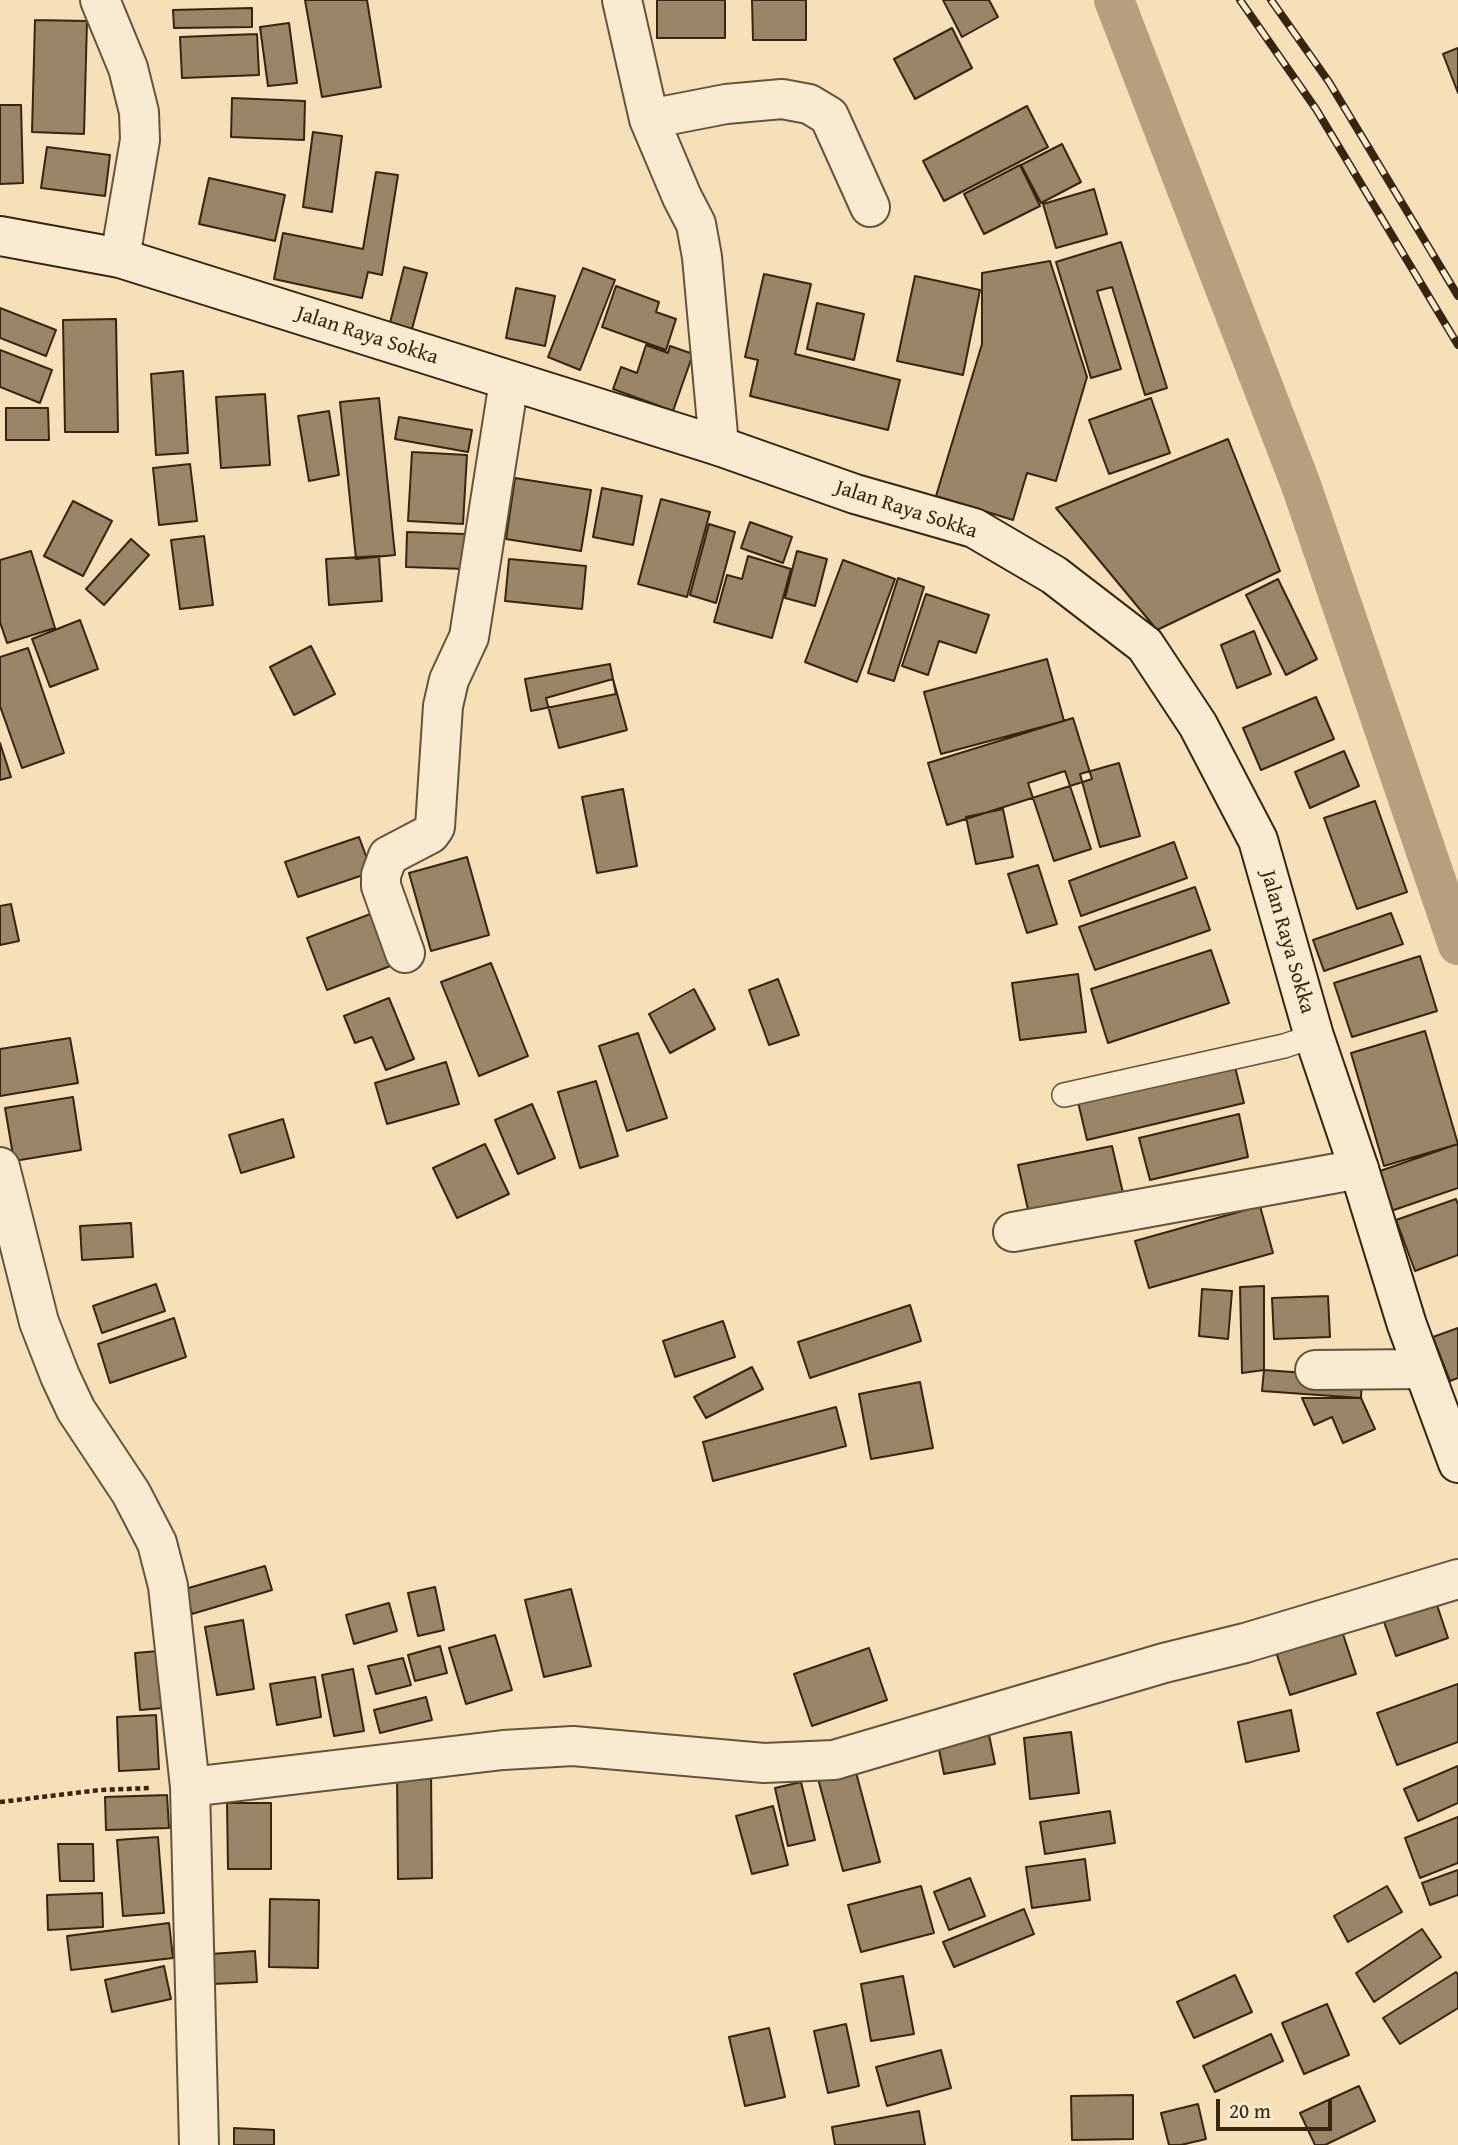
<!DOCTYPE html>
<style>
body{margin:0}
#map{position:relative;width:1458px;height:2145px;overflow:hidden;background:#f6e0b8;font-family:"Gentium Book Plus",serif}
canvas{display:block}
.scale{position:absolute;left:1216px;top:2099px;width:116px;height:32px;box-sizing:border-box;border:4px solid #352511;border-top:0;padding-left:9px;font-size:21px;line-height:24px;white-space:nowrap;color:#352511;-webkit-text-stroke:5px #f9ebd1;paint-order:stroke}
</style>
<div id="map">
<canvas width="1458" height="2145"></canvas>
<div class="scale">20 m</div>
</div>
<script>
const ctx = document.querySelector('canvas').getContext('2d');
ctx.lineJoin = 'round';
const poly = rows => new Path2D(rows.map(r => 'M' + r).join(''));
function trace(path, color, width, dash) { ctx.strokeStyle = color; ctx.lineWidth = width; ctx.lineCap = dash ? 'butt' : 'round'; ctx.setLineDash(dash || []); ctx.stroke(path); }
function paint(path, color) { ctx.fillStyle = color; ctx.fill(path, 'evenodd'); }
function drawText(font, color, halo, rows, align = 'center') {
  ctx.font = font + ' "Gentium Book Plus",serif'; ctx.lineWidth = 6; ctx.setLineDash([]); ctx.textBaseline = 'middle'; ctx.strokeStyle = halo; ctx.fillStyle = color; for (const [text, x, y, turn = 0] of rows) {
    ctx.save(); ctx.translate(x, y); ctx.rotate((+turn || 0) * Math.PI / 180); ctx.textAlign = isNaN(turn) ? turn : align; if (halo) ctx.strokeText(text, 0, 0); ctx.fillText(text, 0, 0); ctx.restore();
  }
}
trace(poly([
 [1114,0,1301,485,1458,945]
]), '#b4a07f', 40);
const building = poly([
 [305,0,367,0,381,87,322,97,305,0],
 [657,0,725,0,725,38,657,38,657,0],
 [752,0,806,0,806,40,753,40,752,0],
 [943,0,989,0,998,17,962,37,943,0],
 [252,8,252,27,174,28,173,10,252,8],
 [35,20,87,21,84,134,32,132,35,20],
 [289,23,297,83,268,86,260,27,289,23],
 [952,28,972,68,915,99,894,59,952,28],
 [257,34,259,75,182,78,180,37,257,34],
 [1458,48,1458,93,1443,54,1458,48],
 [232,98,305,101,304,140,231,137,232,98],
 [0,105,21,105,23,183,0,184,0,105],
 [1027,106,1048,147,944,201,923,161,1027,106],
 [313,132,342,136,332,212,303,207,313,132],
 [1062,144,1081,182,1041,203,1021,165,1062,144],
 [47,147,110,155,105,196,41,188,47,147],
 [1020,165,1040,206,984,234,964,194,1020,165],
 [376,172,398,175,382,275,368,272,362,298,274,279,283,233,363,249,376,172],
 [209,178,285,195,275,241,199,224,209,178],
 [1094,189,1107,234,1056,248,1043,204,1094,189],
 [1121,242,1167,388,1145,395,1112,287,1097,291,1121,369,1091,378,1056,262,1121,242],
 [1050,261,1087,377,1056,481,1027,473,1013,520,936,496,982,344,982,273,1050,261],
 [404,267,427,273,412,329,390,323,404,267],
 [583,268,615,280,580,370,548,357,583,268],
 [764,274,811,284,795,354,900,380,888,430,750,396,758,360,745,357,764,274],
 [915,276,980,290,963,375,897,361,915,276],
 [616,286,659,302,656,312,676,319,666,350,602,327,616,286],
 [516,288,555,296,545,346,506,338,516,288],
 [817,303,864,314,854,360,807,349,817,303],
 [0,308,56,330,46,356,0,338,0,308],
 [116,319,118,432,65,432,63,320,116,319],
 [646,345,668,353,670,346,693,354,673,411,613,389,621,367,637,373,646,345],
 [0,350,52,370,40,403,0,387,0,350],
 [183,371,188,453,156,455,151,374,183,371],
 [265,394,270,465,221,468,216,397,265,394],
 [379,398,395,555,356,559,340,402,379,398],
 [1151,398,1170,453,1109,474,1089,420,1151,398],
 [6,408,48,408,49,440,6,440,6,408],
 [329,411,339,475,309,481,298,416,329,411],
 [399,417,472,430,468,452,395,439,399,417],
 [1228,439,1280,571,1157,630,1056,508,1228,439],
 [412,452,467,455,463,524,408,521,412,452],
 [190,464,197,521,159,525,153,468,190,464],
 [515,478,591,490,581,551,506,539,515,478],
 [602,488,642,496,633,545,593,537,602,488],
 [661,499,710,512,687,597,638,584,661,499],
 [73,501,112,521,83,576,44,556,73,501],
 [750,522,792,537,783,563,741,548,750,522],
 [709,524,735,532,716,603,690,595,709,524],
 [407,532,465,534,465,569,406,567,407,532],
 [204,536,213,605,180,609,171,540,204,536],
 [131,539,149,555,104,605,86,589,131,539],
 [31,551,55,628,7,643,0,622,0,560,31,551],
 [797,551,827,559,815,606,785,598,797,551],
 [379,556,382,601,329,605,326,559,379,556],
 [748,556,791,569,772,638,714,622,727,575,742,579,748,556],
 [509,559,586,566,582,609,505,601,509,559],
 [843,560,895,579,857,682,805,662,843,560],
 [898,578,924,587,894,681,868,673,898,578],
 [1278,579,1317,659,1286,675,1246,595,1278,579],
 [926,594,989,615,976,653,939,641,928,675,902,666,926,594],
 [80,620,98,669,50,687,32,639,80,620],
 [1254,631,1271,674,1237,688,1221,645,1254,631],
 [311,646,335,694,294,715,270,667,311,646],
 [28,648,64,753,22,768,0,706,0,657,28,648],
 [1047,659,1064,721,941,754,924,692,1047,659],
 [610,664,616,694,531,711,525,679,610,664],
 [613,679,627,730,559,748,546,698,613,679],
 [1316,697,1334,739,1261,770,1243,728,1316,697],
 [1073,718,1092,779,947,825,928,763,1073,718],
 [0,743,11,777,0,780,0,743],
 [1344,751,1359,786,1310,808,1295,772,1344,751],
 [1119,763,1140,836,1100,847,1080,774,1119,763],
 [1065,771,1091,849,1054,861,1028,783,1065,771],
 [623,789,637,866,597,873,582,797,623,789],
 [1375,801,1407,892,1357,909,1324,818,1375,801],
 [1003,809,1013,857,976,864,966,817,1003,809],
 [359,837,372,872,298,897,285,862,359,837],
 [1174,842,1187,878,1081,916,1069,881,1174,842],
 [467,857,489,935,431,951,409,873,467,857],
 [1038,865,1057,924,1027,933,1008,874,1038,865],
 [1195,887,1210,930,1095,970,1079,927,1195,887],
 [11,904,19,941,0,945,0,906,11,904],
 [373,913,393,965,327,990,307,938,373,913],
 [1391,913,1403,944,1324,971,1313,940,1391,913],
 [1211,950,1229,1003,1108,1043,1091,989,1211,950],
 [1420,956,1437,1011,1352,1037,1334,983,1420,956],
 [491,963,528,1056,479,1076,441,982,491,963],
 [1078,974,1086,1032,1020,1040,1012,983,1078,974],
 [778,979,799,1035,769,1045,749,990,778,979],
 [694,989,715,1029,670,1053,649,1014,694,989],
 [389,998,414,1059,386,1070,372,1037,355,1043,344,1016,389,998],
 [1425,1031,1458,1144,1384,1166,1351,1053,1425,1031],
 [638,1033,667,1118,627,1131,599,1046,638,1033],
 [70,1038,78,1083,0,1096,0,1049,70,1038],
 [446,1062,459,1104,387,1124,375,1083,446,1062],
 [1235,1067,1244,1103,1087,1140,1078,1102,1235,1067],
 [596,1081,618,1156,580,1168,558,1092,596,1081],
 [73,1097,81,1150,14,1161,5,1108,73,1097],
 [532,1104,555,1158,518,1174,495,1120,532,1104],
 [1239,1114,1248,1157,1150,1180,1139,1138,1239,1114],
 [283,1119,294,1157,241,1173,229,1135,283,1119],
 [485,1144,509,1194,457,1218,433,1168,485,1144],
 [1458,1144,1458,1188,1391,1211,1377,1172,1458,1144],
 [1112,1146,1123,1193,1029,1214,1018,1165,1112,1146],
 [1456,1199,1458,1205,1458,1255,1415,1271,1396,1220,1456,1199],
 [1260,1206,1273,1253,1149,1288,1135,1241,1260,1206],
 [131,1223,133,1257,82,1260,80,1226,131,1223],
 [156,1284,165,1311,102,1333,93,1306,156,1284],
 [1264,1286,1264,1370,1242,1373,1240,1287,1264,1286],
 [1202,1289,1232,1291,1228,1339,1199,1336,1202,1289],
 [1328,1296,1330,1337,1274,1339,1272,1298,1328,1296],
 [910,1305,921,1341,810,1378,798,1342,910,1305],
 [174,1318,186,1357,110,1383,98,1344,174,1318],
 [723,1321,735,1357,675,1377,663,1341,723,1321],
 [1458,1328,1458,1378,1450,1381,1433,1337,1458,1328],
 [752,1367,763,1389,706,1418,694,1397,752,1367],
 [1264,1370,1362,1377,1361,1398,1262,1391,1264,1370],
 [920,1382,933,1448,871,1459,859,1394,920,1382],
 [1302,1398,1361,1398,1375,1429,1343,1443,1332,1417,1314,1425,1302,1398],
 [836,1407,846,1446,713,1481,703,1442,836,1407],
 [265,1566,272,1590,192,1614,185,1589,265,1566],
 [435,1587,444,1630,418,1636,408,1593,435,1587],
 [571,1589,591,1666,544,1677,525,1600,571,1589],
 [1436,1602,1448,1638,1396,1656,1383,1619,1436,1602],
 [389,1603,397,1631,354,1644,346,1615,389,1603],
 [243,1620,254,1689,217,1695,205,1627,243,1620],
 [1342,1631,1356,1674,1290,1695,1276,1652,1342,1631],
 [495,1635,512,1690,466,1704,449,1648,495,1635],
 [440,1646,447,1673,415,1681,408,1655,440,1646],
 [869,1648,887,1700,812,1726,794,1674,869,1648],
 [170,1650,175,1707,140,1710,135,1653,170,1650],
 [403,1658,411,1685,376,1694,368,1666,403,1658],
 [353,1669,364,1731,334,1736,322,1675,353,1669],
 [315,1677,321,1717,277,1725,270,1684,315,1677],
 [1458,1684,1458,1742,1397,1765,1377,1713,1458,1684],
 [426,1697,432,1720,380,1733,374,1710,426,1697],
 [1291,1710,1299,1751,1246,1762,1238,1722,1291,1710],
 [156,1715,159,1769,119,1771,117,1717,156,1715],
 [987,1725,995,1764,944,1774,936,1735,987,1725],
 [1071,1732,1079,1793,1030,1799,1024,1738,1071,1732],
 [854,1765,880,1862,843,1871,817,1775,854,1765],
 [1458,1766,1458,1803,1418,1821,1404,1789,1458,1766],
 [431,1772,432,1878,398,1879,397,1773,431,1772],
 [801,1782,815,1840,788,1846,775,1788,801,1782],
 [167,1795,169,1828,106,1830,105,1797,167,1795],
 [227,1803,271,1803,271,1869,228,1869,227,1803],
 [773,1806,788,1865,752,1874,736,1816,773,1806],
 [1110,1811,1115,1843,1045,1854,1040,1822,1110,1811],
 [1458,1817,1458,1863,1420,1878,1405,1838,1458,1817],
 [158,1837,164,1913,123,1916,117,1840,158,1837],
 [58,1844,93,1844,94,1881,60,1881,58,1844],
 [1085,1859,1090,1900,1032,1908,1026,1867,1085,1859],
 [1458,1870,1458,1895,1430,1905,1422,1883,1458,1870],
 [970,1878,985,1916,949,1930,934,1892,970,1878],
 [921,1886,934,1933,861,1952,848,1905,921,1886],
 [1387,1886,1402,1912,1348,1942,1334,1916,1387,1886],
 [102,1893,103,1927,48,1930,47,1895,102,1893],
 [270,1899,319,1900,318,1968,269,1967,270,1899],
 [1024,1909,1034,1934,954,1967,943,1942,1024,1909],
 [169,1923,173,1958,71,1970,67,1936,169,1923],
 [1422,1929,1441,1957,1374,2002,1356,1973,1422,1929],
 [255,1951,257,1982,212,1984,210,1954,255,1951],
 [164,1966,171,1999,112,2012,105,1980,164,1966],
 [1456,1972,1458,1975,1458,2008,1400,2044,1383,2018,1456,1972],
 [1235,1975,1252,2012,1194,2038,1177,2002,1235,1975],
 [903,1976,914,2034,871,2041,861,1984,903,1976],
 [1327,2004,1349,2055,1304,2074,1282,2023,1327,2004],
 [846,2024,859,2086,828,2093,814,2031,846,2024],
 [769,2028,785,2097,745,2106,729,2037,769,2028],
 [1271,2034,1283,2061,1215,2092,1203,2066,1271,2034],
 [941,2050,951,2088,887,2106,876,2067,941,2050],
 [1359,2086,1375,2121,1325,2145,1315,2145,1300,2113,1359,2086],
 [1133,2095,1133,2139,1072,2140,1071,2096,1133,2095],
 [1198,2104,1206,2139,1181,2145,1169,2145,1161,2113,1198,2104],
 [919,2111,925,2145,835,2145,832,2127,919,2111],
 [234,2128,274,2130,274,2145,234,2145,234,2128]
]);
paint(building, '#998668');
trace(building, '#352511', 2);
const lane = poly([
 [1064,1095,1284,1046,1314,1036]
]);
const street = poly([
 [100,0,128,68,139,112,140,140,120,258],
 [622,0,649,119,682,197,696,224,702,257,719,446],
 [649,119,726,104,782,99,809,104,829,116,870,207],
 [405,953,381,886,381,875,388,856,430,834,435,827,443,706,449,680,469,637,509,381],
 [0,1167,39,1322,60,1376,76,1410,131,1493,157,1543,168,1586,190,1787,199,2145],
 [1013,1232,1359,1169],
 [1315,1370,1423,1369],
 [190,1787,503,1750,573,1746,764,1763,834,1760,1164,1663,1245,1643,1458,1579]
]);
const secondary = poly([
 [0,236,120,258,719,446,855,494,974,528,1054,575,1145,645,1198,725,1258,840,1314,1036,1359,1169,1407,1325,1458,1463]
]);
trace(lane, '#65543b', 26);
trace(street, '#65543b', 42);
trace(secondary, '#352511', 42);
trace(poly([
 [0,1802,100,1790,150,1788]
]), '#352511', 4.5, [5, 3.5]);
trace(lane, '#f9ebd1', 23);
trace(street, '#f9ebd1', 38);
trace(secondary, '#f9ebd1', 38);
const rail = poly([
 [1240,0,1316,109,1458,345],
 [1271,0,1329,82,1458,296]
]);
trace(rail, '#352511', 8);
trace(rail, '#f9ebd1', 5, [16]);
drawText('21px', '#352511', '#f9ebd1', [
 ["Jalan Raya Sokka",367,336,18],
 ["Jalan Raya Sokka",906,510,18],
 ["Jalan Raya Sokka",1287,942,74]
]);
</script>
